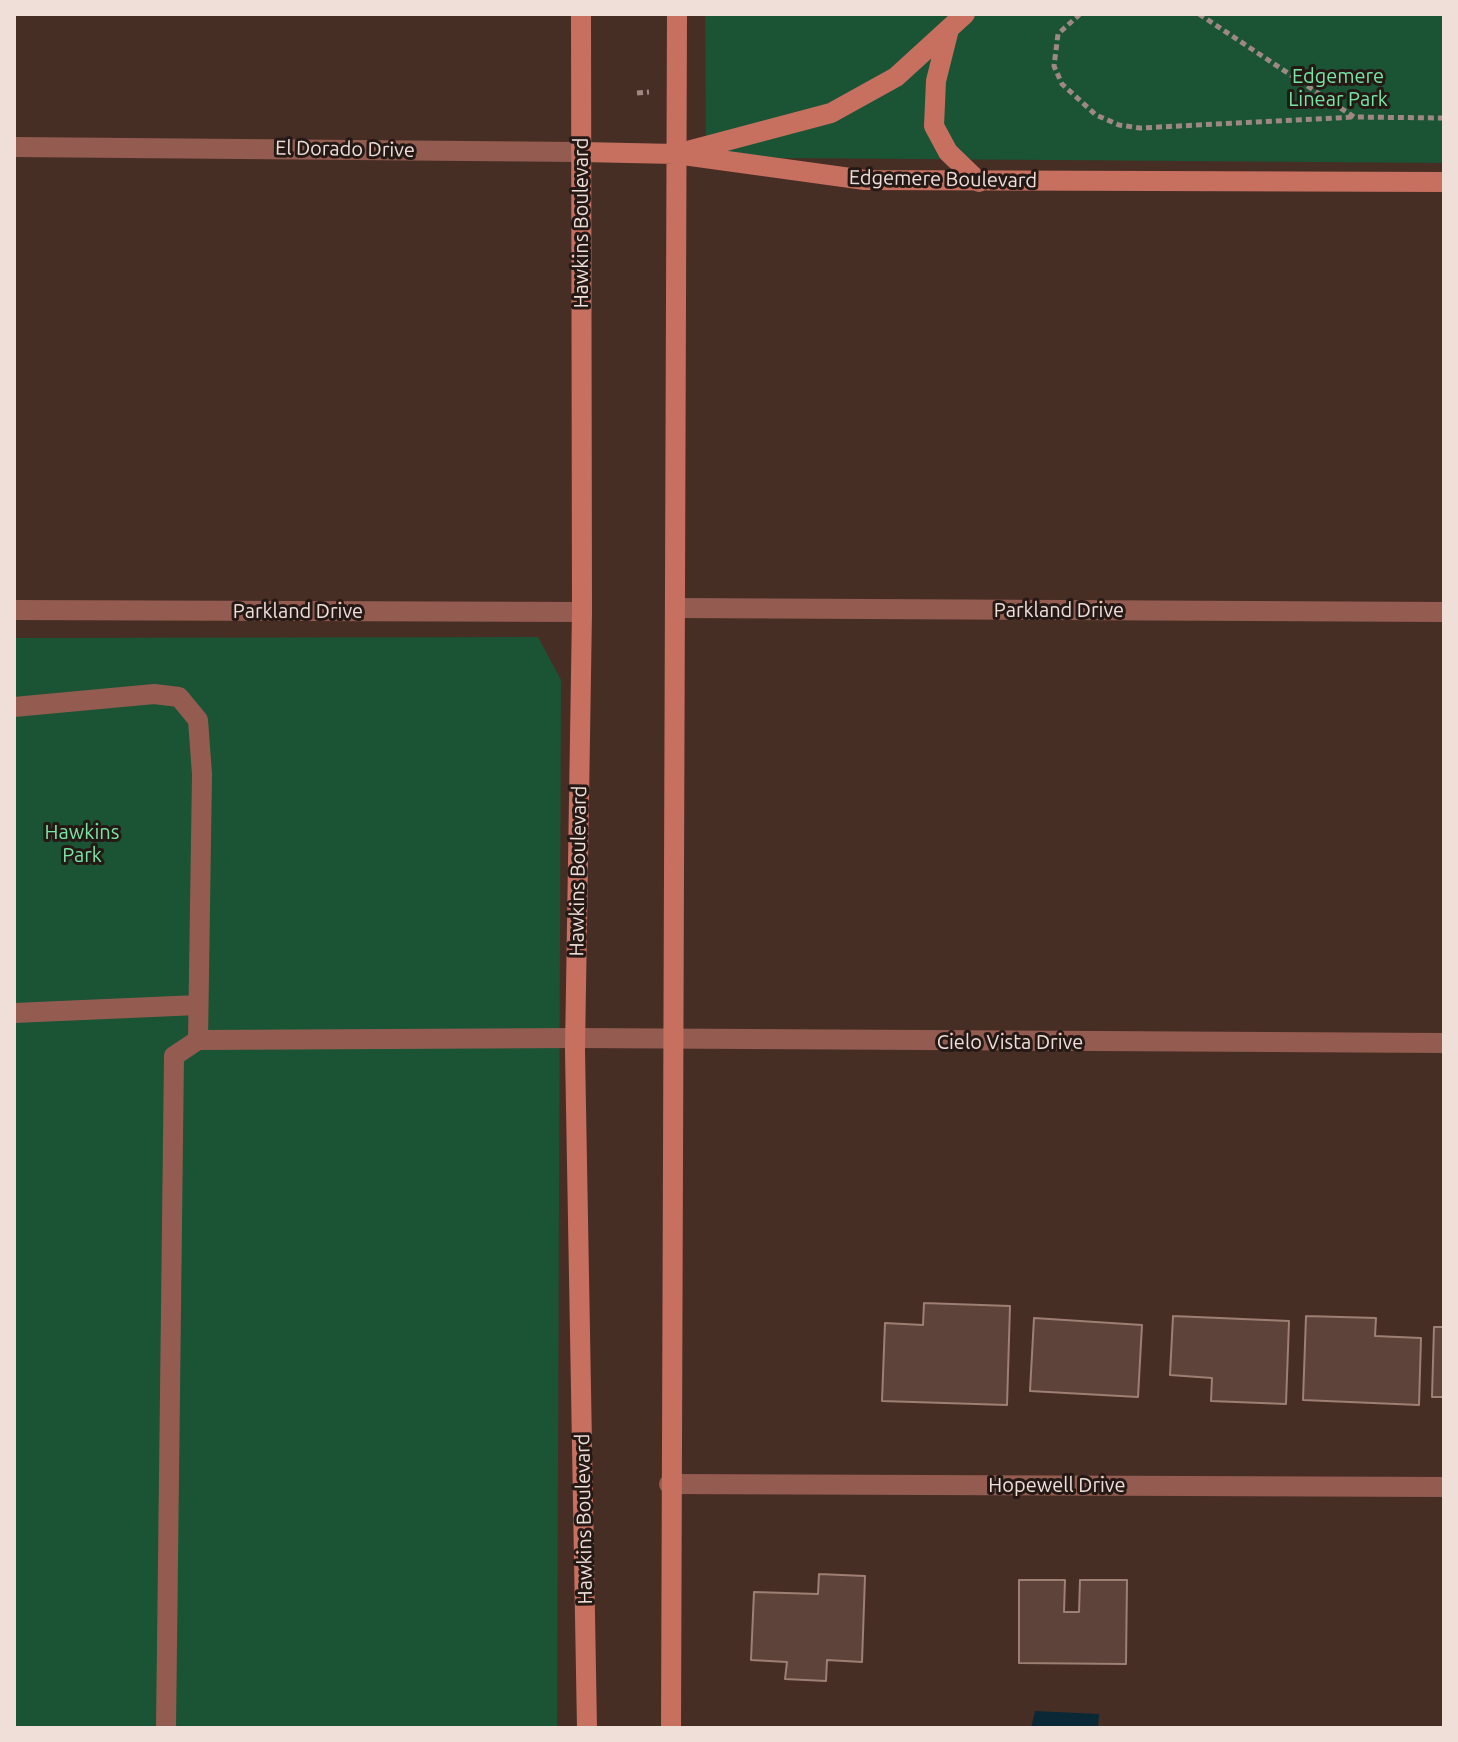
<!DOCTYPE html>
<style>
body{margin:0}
#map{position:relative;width:1458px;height:1742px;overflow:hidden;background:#472e25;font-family:Ubuntu,sans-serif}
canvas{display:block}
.frame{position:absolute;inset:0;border:16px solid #f0dfd9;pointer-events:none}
</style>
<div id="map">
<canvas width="1458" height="1742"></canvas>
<div class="frame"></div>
</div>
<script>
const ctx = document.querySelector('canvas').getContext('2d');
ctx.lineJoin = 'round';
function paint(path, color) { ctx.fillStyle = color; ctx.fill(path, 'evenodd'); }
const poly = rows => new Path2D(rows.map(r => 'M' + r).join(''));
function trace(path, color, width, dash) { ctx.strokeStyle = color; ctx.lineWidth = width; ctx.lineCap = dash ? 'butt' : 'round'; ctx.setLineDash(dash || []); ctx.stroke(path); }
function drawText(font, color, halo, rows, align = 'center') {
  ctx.font = font + ' Ubuntu,sans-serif'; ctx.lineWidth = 6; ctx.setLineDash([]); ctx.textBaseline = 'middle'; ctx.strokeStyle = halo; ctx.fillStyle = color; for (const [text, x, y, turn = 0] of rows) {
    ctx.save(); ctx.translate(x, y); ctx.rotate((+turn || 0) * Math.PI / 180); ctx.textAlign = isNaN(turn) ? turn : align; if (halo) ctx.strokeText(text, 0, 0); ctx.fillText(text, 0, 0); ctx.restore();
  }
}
paint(poly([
 [705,14,1444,14,1444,163,781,158,706,153],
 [538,637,561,680,557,1728,14,1728,14,638]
]), '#1b5335');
paint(poly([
 [1035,1711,1099,1714,1098,1728,1031,1728]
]), '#0b2836');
const building = poly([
 [924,1303,1010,1306,1007,1405,882,1401,885,1323,923,1325,924,1303],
 [1173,1316,1289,1321,1286,1404,1211,1401,1212,1378,1170,1375,1173,1316],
 [1306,1316,1376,1318,1375,1336,1421,1338,1419,1405,1303,1400,1306,1316],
 [1034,1318,1142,1325,1138,1397,1030,1391,1034,1318],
 [1434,1327,1444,1327,1444,1397,1432,1397,1434,1327],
 [819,1574,865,1576,862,1662,827,1660,826,1681,785,1679,787,1662,751,1660,754,1592,818,1594,819,1574],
 [1019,1580,1065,1580,1064,1612,1079,1612,1080,1580,1127,1580,1126,1664,1019,1663,1019,1580]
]);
paint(building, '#5e433a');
trace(building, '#9d7f74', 2);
trace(poly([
 [1080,14,1058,34,1054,66,1062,84,1096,115,1119,125,1140,128,1354,117],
 [1199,14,1354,117,1444,118],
 [637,93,649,92]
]), '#9e8982', 5, [6, 4]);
trace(poly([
 [14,707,154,694,179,697,198,720,202,774,198,1040],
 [14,1013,198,1005],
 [166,1728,174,1056,198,1040,576,1038]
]), '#945c51', 20);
trace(poly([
 [675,608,1444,612],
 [14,610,582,612],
 [576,1038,1444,1043],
 [669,1484,1444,1487]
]), '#945c51', 20);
trace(poly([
 [14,147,581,152]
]), '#945c51', 20);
trace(poly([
 [581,14,582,612,575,1050,587,1728],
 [949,29,936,81,934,126,948,152,979,182],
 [581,152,676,154,865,180,1444,182],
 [684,152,831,113,896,77,965,14],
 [671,1728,677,14]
]), '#c87060', 20);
drawText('20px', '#76e6a5', '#251915', [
 ["Edgemere",1338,76],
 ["Linear Park",1338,99],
 ["Hawkins",82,832],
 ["Park",82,855]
]);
drawText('20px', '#f0dfd9', '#251915', [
 ["El Dorado Drive",345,149,1],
 ["Edgemere Boulevard",943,179,1],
 ["Hawkins Boulevard",581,223,-90],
 ["Parkland Drive",1059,610],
 ["Parkland Drive",298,611],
 ["Hawkins Boulevard",578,871,-89],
 ["Cielo Vista Drive",1010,1042],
 ["Hopewell Drive",1057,1485],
 ["Hawkins Boulevard",584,1519,-91]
]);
</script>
